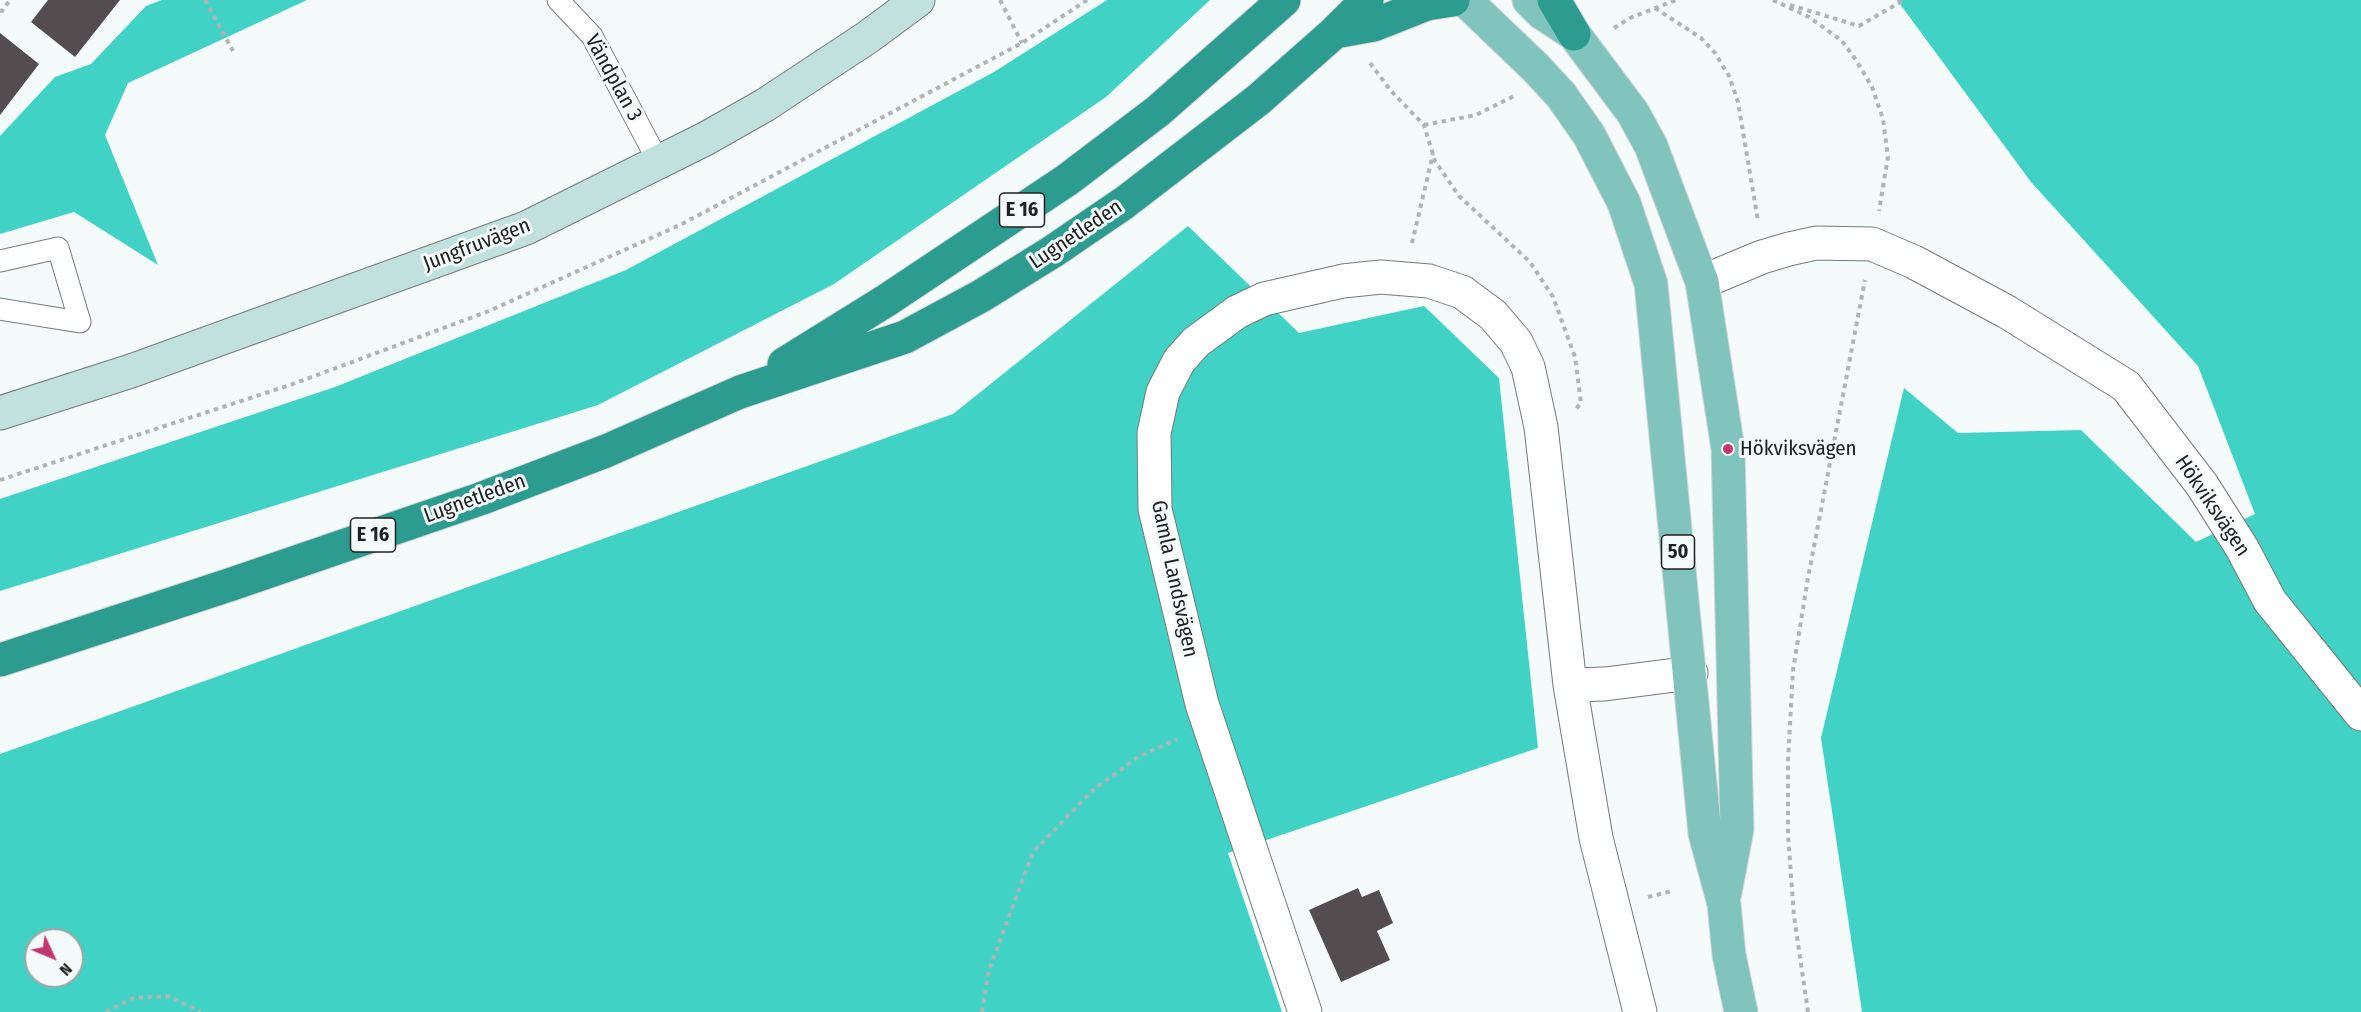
<!DOCTYPE html>
<meta charset="utf-8">
<style>
body{margin:0}
#map{position:relative;width:2361px;height:1012px;overflow:hidden;background:#f4fbfa;font-family:"Fira Sans Condensed",sans-serif}
canvas{display:block}
.north{position:absolute;left:24px;top:928px;width:60px;height:60px;box-sizing:border-box;background:#f4fbfa;border:2px solid #9fa4a4;border-radius:50%;rotate:134deg;font-size:16px;font-weight:700;line-height:24px;text-align:center;color:#202222}
.north::after{content:'';display:block;margin:auto;width:21px;height:27px;background:#c23770;clip-path:polygon(50% 0,100% 100%,50% 72%,0 100%)}
</style>
<div id="map">
<canvas width="2361" height="1012"></canvas>
<div class="north">N</div>
</div>
<script>
const ctx = document.querySelector('canvas').getContext('2d');
ctx.lineJoin = 'round';
function paint(path, color) { ctx.fillStyle = color; ctx.fill(path, 'evenodd'); }
const poly = rows => new Path2D(rows.map(r => 'M' + r).join(''));
function trace(path, color, width, dash) { ctx.strokeStyle = color; ctx.lineWidth = width; ctx.lineCap = dash ? 'butt' : 'round'; ctx.setLineDash(dash || []); ctx.stroke(path); }
function drawText(font, color, halo, rows, align = 'center') {
  ctx.font = font + ' "Fira Sans Condensed",sans-serif'; ctx.lineWidth = 6; ctx.setLineDash([]); ctx.textBaseline = 'middle'; ctx.strokeStyle = halo; ctx.fillStyle = color; for (const [text, x, y, turn = 0] of rows) {
    ctx.save(); ctx.translate(x, y); ctx.rotate((+turn || 0) * Math.PI / 180); ctx.textAlign = isNaN(turn) ? turn : align; if (halo) ctx.strokeText(text, 0, 0); ctx.fillText(text, 0, 0); ctx.restore();
  }
}
paint(poly([
 [162,0,307,0,128,83,105,135,158,265,74,212,0,234,0,136,55,77,91,64,146,6],
 [1107,0,1210,0,1106,97,834,284,598,405,0,591,0,499,335,387,626,270,994,72],
 [1897,0,2361,0,2361,1012,1862,1012,1821,738,1904,388,1958,433,2081,430,2196,542,2255,514,2198,366,2031,182],
 [1188,226,1299,333,1424,306,1499,378,1538,748,1228,853,1282,1012,0,1012,0,754,953,414],
 [36,940,72,940,72,976,36,976]
]), '#40d2c4');
paint(poly([
 [48,0,120,0,75,57,31,22],
 [0,33,39,64,0,115],
 [1358,888,1362,897,1379,890,1393,923,1377,931,1390,960,1341,982,1309,910]
]), '#534d4f');
const lane = poly([
 [558,0,592,36,659,163],
 [0,261,58,248,80,322,0,309]
]);
const street = poly([
 [1702,282,1762,257,1789,249,1816,243,1872,244,1914,262,2007,312,2126,386,2202,485,2242,548,2270,601,2361,714],
 [1570,685,1605,684,1691,673],
 [1305,1012,1202,704,1155,509,1154,433,1163,392,1179,361,1196,342,1237,312,1264,299,1343,281,1381,277,1429,281,1462,292,1493,315,1516,342,1528,367,1541,427,1570,685,1596,838,1640,1012]
]);
const secondary = poly([
 [0,413,131,371,526,228,705,139,765,105,868,37,918,0]
]);
const primary = poly([
 [1465,0,1535,67,1561,95,1589,135,1624,203,1651,284,1705,834,1724,904,1729,955,1741,1012],
 [1529,0,1542,13,1574,34,1633,113,1651,146,1702,282,1728,449,1737,829,1725,893]
]);
const highway = poly([
 [1554,0,1574,34],
 [1335,32,1374,25,1427,4,1453,0],
 [784,364,887,300,1067,180,1158,111,1284,0],
 [0,660,232,584,480,499,606,451,740,392,905,337,981,296,1052,252,1124,203,1258,100,1335,32,1367,0]
]);
trace(lane, '#747b7a', 23);
trace(street, '#747b7a', 35);
trace(secondary, '#747b7a', 35);
trace(primary, '#d7d7d7', 35);
trace(highway, '#d7d7d7', 35);
trace(poly([
 [205,0,233,51],
 [1000,0,1022,43],
 [1773,0,1809,17,1842,41,1856,60,1872,87,1883,119,1888,157,1879,211],
 [1790,5,1859,26,1904,0],
 [1655,8,1701,38,1715,53,1729,76,1738,102,1758,221],
 [0,10,2,11,10,0],
 [1614,28,1630,18,1676,0],
 [1370,63,1391,91,1424,125,1435,161,1459,196,1530,262,1553,297,1575,357,1581,403,1574,411],
 [1424,125,1476,115,1514,96],
 [1412,243,1433,154],
 [0,480,293,384,489,311,682,224,1022,43,1087,0],
 [1648,897,1672,891],
 [106,1012,133,998,168,996,201,1012],
 [982,1012,989,970,1033,852,1093,790,1138,757,1177,739],
 [1808,1012,1794,916,1788,835,1788,760,1793,670,1808,578,1865,280]
]), '#b0b5b4', 4, [4.5, 4.5]);
trace(lane, '#fff', 21);
trace(street, '#fff', 33);
trace(secondary, '#c0e1de', 33);
trace(primary, '#80c4bd', 33);
trace(highway, '#2c9c91', 33);
for (const [x, y, r, color] of [
 [1728,449,6,"#c23770"]
]) { const dot = new Path2D(); dot.arc(x, y, r, 0, 2 * Math.PI); ctx.fillStyle = color; ctx.fill(dot); trace(dot, '#f4fbfa', 2); }
for (const [x, y, w] of [
 [1022,210,45],
 [373,535,45],
 [1678,552,33]
]) { const box = new Path2D(); box.roundRect(x - w / 2, y - 17, w, 34, 4.5); ctx.fillStyle = '#f4fbfa'; ctx.fill(box); trace(box, '#202222', 1.5); }
drawText('bold 20px', '#202222', null, [
 ["E 16",1022,210],
 ["E 16",373,535],
 ["50",1678,552]
]);
drawText('21px', '#202222', '#f4fbfa', [
 ["Vändplan 3",613,78,61],
 ["Lugnetleden",1076,235,-34],
 ["Jungfruvägen",477,245,-21],
 ["Lugnetleden",475,499,-20],
 ["Hökviksvägen",2212,506,56],
 ["Gamla Landsvägen",1174,579,78]
]);
drawText('21px', '#202222', '#f4fbfa', [
 ["Hökviksvägen",1740,449]
], 'left');
</script>
